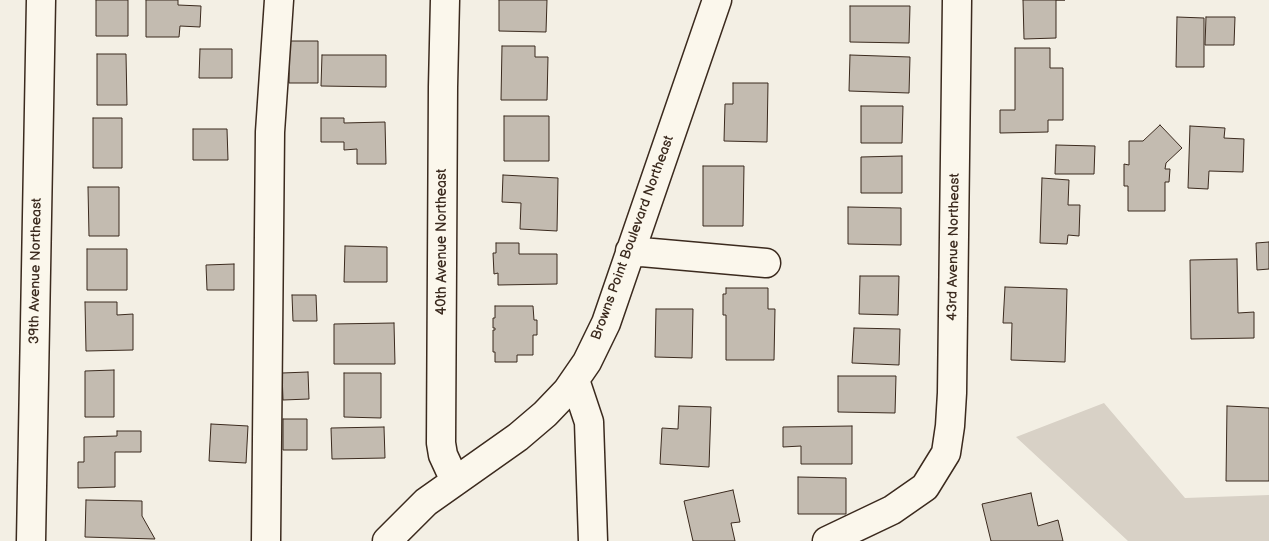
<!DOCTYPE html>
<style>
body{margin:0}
canvas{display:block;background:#f3efe4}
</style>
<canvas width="1269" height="541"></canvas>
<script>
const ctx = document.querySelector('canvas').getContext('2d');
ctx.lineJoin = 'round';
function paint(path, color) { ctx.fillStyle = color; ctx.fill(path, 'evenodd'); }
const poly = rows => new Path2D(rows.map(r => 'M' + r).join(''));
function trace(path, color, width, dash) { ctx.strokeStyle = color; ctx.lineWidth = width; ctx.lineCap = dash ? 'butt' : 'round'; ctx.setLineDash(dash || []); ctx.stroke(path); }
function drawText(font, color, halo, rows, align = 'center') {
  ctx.font = font + ' "Balsamiq Sans",sans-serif'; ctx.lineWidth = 4; ctx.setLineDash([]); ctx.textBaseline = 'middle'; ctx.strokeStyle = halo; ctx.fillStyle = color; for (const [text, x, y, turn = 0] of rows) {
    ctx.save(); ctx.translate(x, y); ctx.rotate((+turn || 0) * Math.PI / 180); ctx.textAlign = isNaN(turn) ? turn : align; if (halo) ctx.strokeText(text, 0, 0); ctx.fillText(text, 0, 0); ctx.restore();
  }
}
paint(poly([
 [1104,403,1185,498,1269,495,1269,541,1128,541,1016,437]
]), '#d8d1c6');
const building = poly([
 [96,0,128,0,128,36,96,36,96,0],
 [146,0,178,0,178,5,201,6,200,27,180,26,179,37,146,37,146,0],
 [499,0,547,0,546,32,499,31,499,0],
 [1023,0,1065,0,1056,0,1056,38,1024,39,1023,0],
 [850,6,910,6,909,43,850,42,850,6],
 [1177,17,1204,18,1204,67,1176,67,1177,17],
 [1206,17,1235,17,1234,45,1205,45,1206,17],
 [289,41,318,41,318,83,289,83,289,41],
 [502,46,535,46,535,57,548,57,547,100,501,100,502,46],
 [1015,48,1050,48,1050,68,1063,68,1063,120,1048,120,1048,132,1000,133,1000,110,1015,110,1015,48],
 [200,49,232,49,232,78,199,78,200,49],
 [97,54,126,54,127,105,97,105,97,54],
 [322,55,386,55,386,87,321,86,322,55],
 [850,55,910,57,909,93,849,91,850,55],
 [733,83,768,83,767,142,724,141,725,104,733,104,733,83],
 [861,106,903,106,902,143,861,143,861,106],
 [504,116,549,116,549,161,504,161,504,116],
 [93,118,122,118,122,168,93,168,93,118],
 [321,118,344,118,344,123,385,122,386,164,357,164,357,149,344,150,344,142,321,142,321,118],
 [1160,125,1182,148,1166,163,1165,169,1170,169,1169,182,1165,182,1165,211,1128,211,1128,186,1124,186,1124,164,1129,165,1129,141,1143,141,1160,125],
 [1190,126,1225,128,1224,138,1244,139,1243,172,1209,171,1208,189,1188,188,1190,126],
 [193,129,227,129,228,160,193,160,193,129],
 [1056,145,1095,146,1094,174,1055,174,1056,145],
 [902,156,902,193,861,193,861,157,902,156],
 [703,166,744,166,743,226,703,226,703,166],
 [503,175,558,178,557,231,520,229,521,203,502,202,503,175],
 [1042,178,1069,180,1068,205,1080,205,1079,236,1068,235,1067,244,1040,243,1042,178],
 [88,187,119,187,119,236,89,236,88,187],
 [848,207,901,208,901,245,848,244,848,207],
 [1269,242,1269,269,1257,270,1256,243,1269,242],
 [496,243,519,243,519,254,557,254,557,284,498,285,498,273,494,274,493,253,496,253,496,243],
 [345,246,387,247,387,282,344,282,345,246],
 [87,249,127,249,127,290,87,290,87,249],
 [1237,259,1238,313,1254,312,1254,338,1191,339,1190,260,1237,259],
 [234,264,234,290,207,290,206,265,234,264],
 [860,276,899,276,898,315,859,314,860,276],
 [1005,287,1067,289,1065,362,1011,360,1012,323,1003,323,1005,287],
 [726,288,768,288,768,309,775,309,774,360,726,360,726,315,723,315,723,294,726,294,726,288],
 [292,295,316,295,317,321,293,321,292,295],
 [85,302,117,302,117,315,133,314,133,350,86,351,85,302],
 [495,306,533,306,534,320,537,320,537,335,533,335,533,355,517,355,517,362,495,362,495,352,493,352,493,330,495,330,495,328,493,328,493,318,495,318,495,306],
 [656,309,693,309,692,358,655,357,656,309],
 [394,323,395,364,334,364,334,324,394,323],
 [854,328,900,329,899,365,852,363,854,328],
 [114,370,114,417,85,417,85,371,114,370],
 [308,372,309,399,283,400,282,373,308,372],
 [344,373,381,373,381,418,344,417,344,373],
 [838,376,896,376,895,413,838,412,838,376],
 [679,406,711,407,709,467,660,464,662,428,678,429,679,406],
 [1227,406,1269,408,1269,481,1226,481,1227,406],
 [283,419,307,419,307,450,283,450,283,419],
 [211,424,248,426,246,463,209,461,211,424],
 [852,426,852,464,801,464,801,446,783,447,783,427,852,426],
 [384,427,385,458,332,459,331,428,384,427],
 [117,431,141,431,141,452,115,452,115,487,78,488,78,462,84,462,84,437,117,436,117,431],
 [798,477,846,478,846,514,798,514,798,477],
 [733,490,740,522,731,523,735,541,693,541,684,501,733,490],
 [1031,493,1038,526,1058,520,1063,541,991,541,982,504,1031,493],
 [86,500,142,501,142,516,155,539,85,537,86,500]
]);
paint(building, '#c3bbb0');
trace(building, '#3b2a1e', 1);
const minor = poly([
 [445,0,443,87,441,443,443,455,455,481],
 [630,251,766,263],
 [575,380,589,422,593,541],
 [31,541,41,0],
 [266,541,270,132,279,0],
 [387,541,426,502,518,437,545,414,567,391,587,362,606,323,717,0],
 [827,541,892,510,925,487,946,453,950,426,952,393,957,0]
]);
trace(minor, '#3b2a1e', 31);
trace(minor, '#fbf7ec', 28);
drawText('14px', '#3b2a1e', '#fbf7ec', [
 ["Browns Point Boulevard Northeast",633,238,-70],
 ["40th Avenue Northeast",442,242,-90],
 ["43rd Avenue Northeast",954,247,-89],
 ["39th Avenue Northeast",36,271,-89]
]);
</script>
